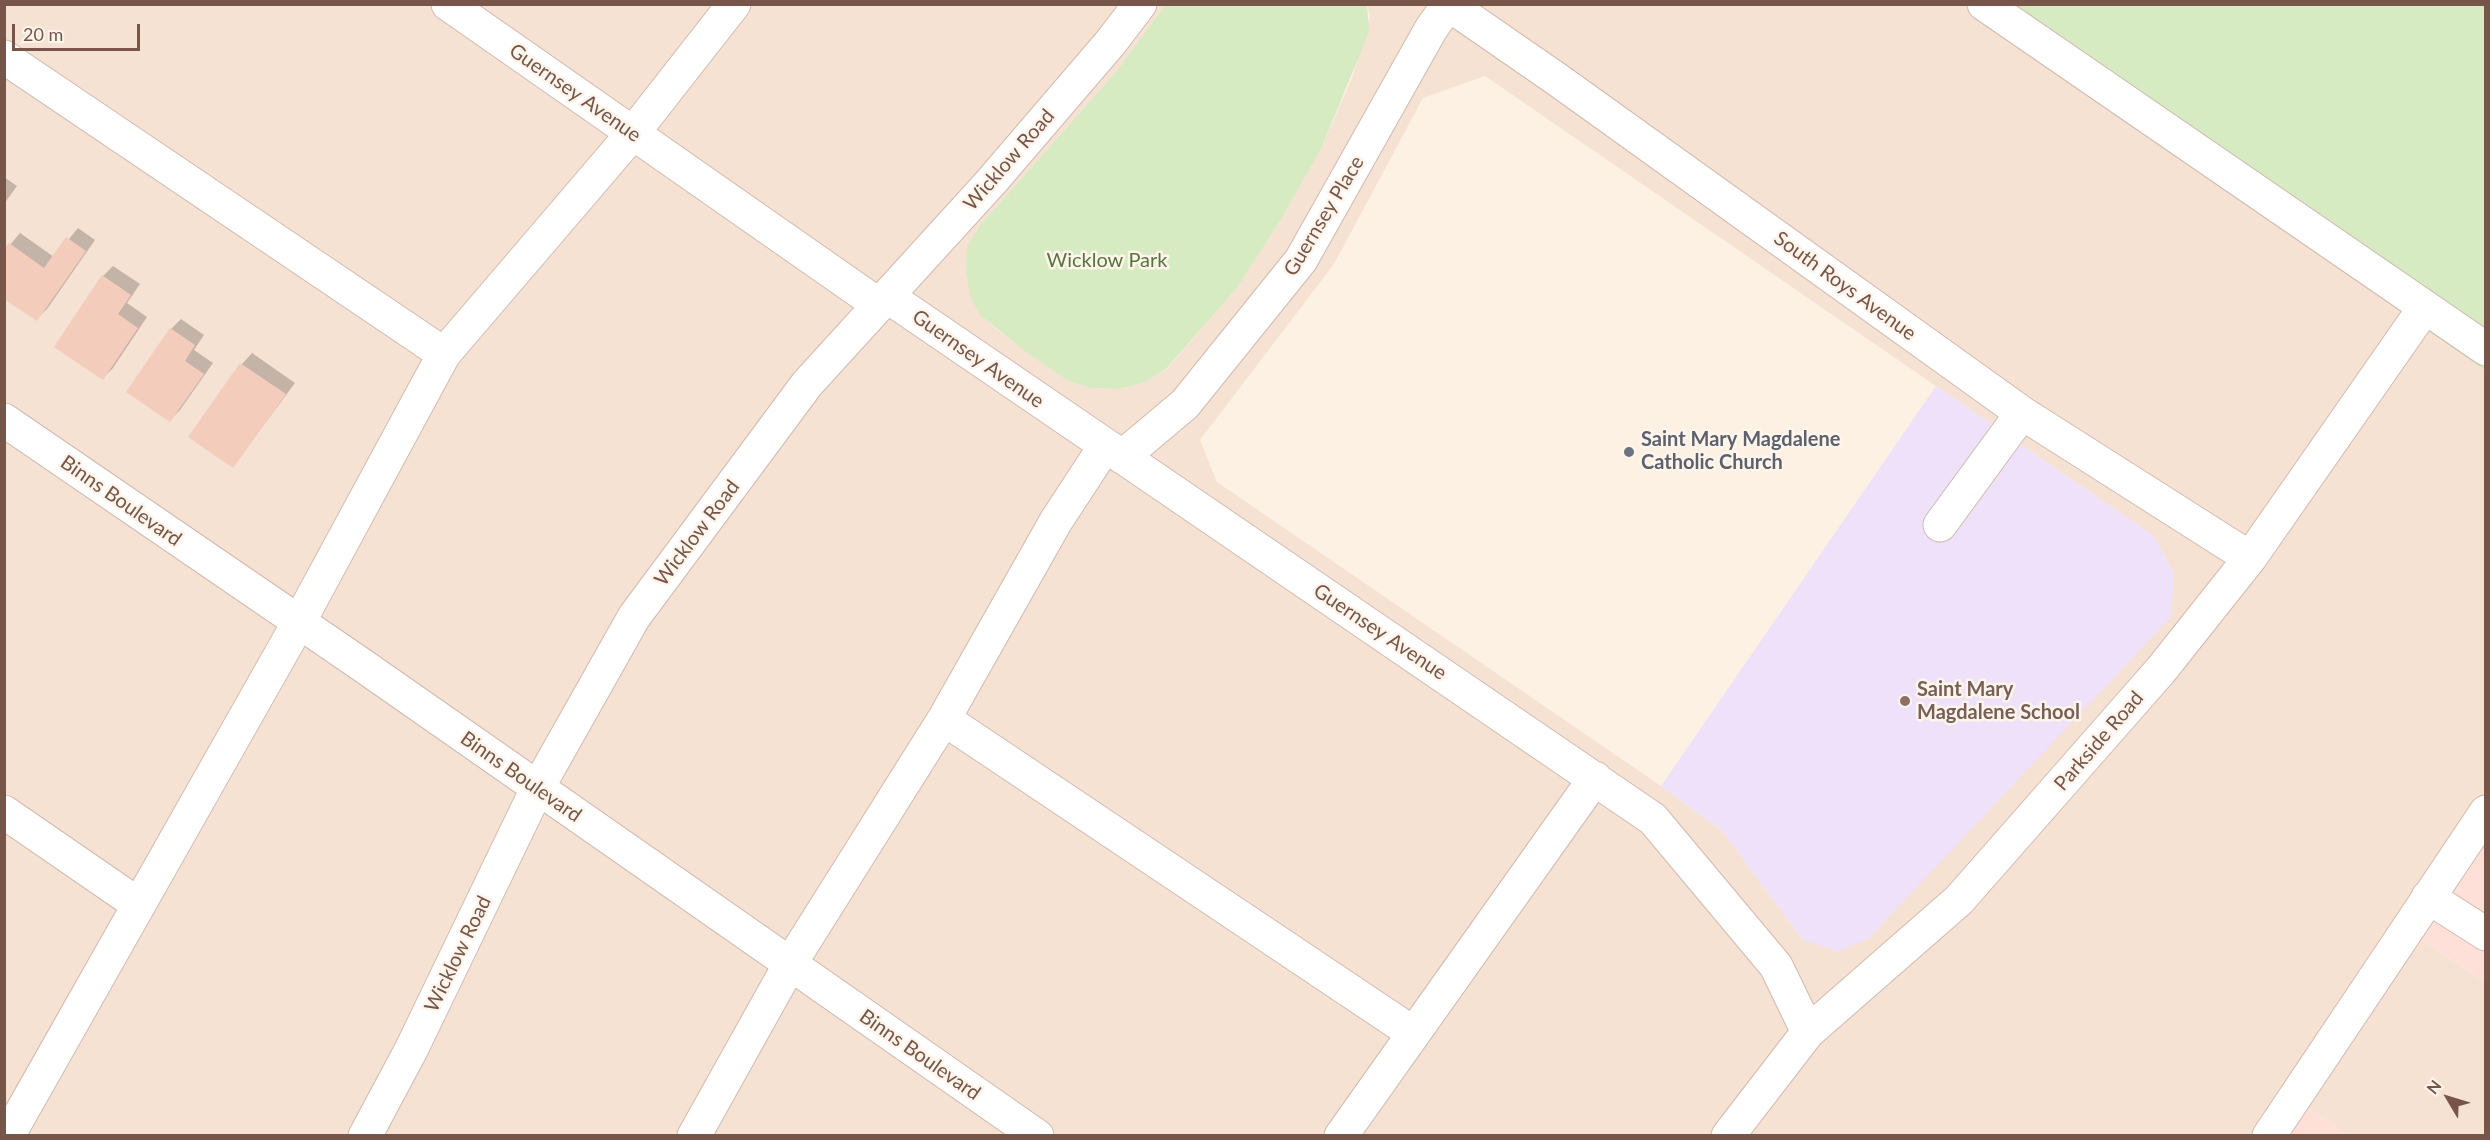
<!DOCTYPE html>
<style>
body{margin:0}
#map{position:relative;width:2490px;height:1140px;overflow:hidden;background:#fdf1e4;font-family:Lato,sans-serif}
canvas{display:block}
.frame{position:absolute;inset:0;border:6px solid #775549;pointer-events:none}
.north{position:absolute;left:2418px;top:1068px;width:60px;height:60px;-webkit-text-stroke:4px #fff5eb;paint-order:stroke;rotate:308deg;font-size:16px;font-weight:700;line-height:24px;text-align:center;color:#775549}
.north::after{content:'';display:block;margin:auto;width:21px;height:27px;background:#775549;clip-path:polygon(50% 0,100% 100%,50% 72%,0 100%)}
.scale{position:absolute;left:12px;top:24px;width:128px;height:27px;box-sizing:border-box;border:3px solid #775549;border-top:0;padding-left:8px;font-size:18px;line-height:21px;white-space:nowrap;color:#775549;-webkit-text-stroke:4px #fff5eb;paint-order:stroke}
</style>
<div id="map">
<canvas width="2490" height="1140"></canvas>
<div class="frame"></div>
<div class="north">N</div>
<div class="scale">20 m</div>
</div>
<script>
const ctx = document.querySelector('canvas').getContext('2d');
ctx.lineJoin = 'round';
function paint(path, color) { ctx.fillStyle = color; ctx.fill(path, 'evenodd'); }
const poly = rows => new Path2D(rows.map(r => 'M' + r).join(''));
function trace(path, color, width, dash) { ctx.strokeStyle = color; ctx.lineWidth = width; ctx.lineCap = dash ? 'butt' : 'round'; ctx.setLineDash(dash || []); ctx.stroke(path); }
function drawText(font, color, halo, rows, align = 'center') {
  ctx.font = font + ' Lato,sans-serif'; ctx.lineWidth = 5; ctx.setLineDash([]); ctx.textBaseline = 'middle'; ctx.strokeStyle = halo; ctx.fillStyle = color; for (const [text, x, y, turn = 0] of rows) {
    ctx.save(); ctx.translate(x, y); ctx.rotate((+turn || 0) * Math.PI / 180); ctx.textAlign = isNaN(turn) ? turn : align; if (halo) ctx.strokeText(text, 0, 0); ctx.fillText(text, 0, 0); ctx.restore();
  }
}
paint(poly([
 [5,5,1166,5,1115,73,981,224,970,295,981,315,997,330,1068,381,1090,388,1119,389,1145,382,1167,369,1237,288,1280,221,1321,149,1352,78,1370,16,1367,5,1994,5,1985,17,2485,371,2485,832,2416,936,2485,982,2485,1135,2348,1135,2282,1089,2250,1136,5,1136],
 [1485,76,2154,536,2174,574,1803,940,1722,831,1661,786,1217,482,1200,440,1334,264,1423,98]
]), '#f5e2d2');
paint(poly([
 [2485,832,2485,982,2416,936],
 [2282,1089,2348,1135,2250,1136]
]), '#fee0d8');
paint(poly([
 [1936,386,2154,536,2174,574,2171,617,1869,938,1838,952,1803,940,1722,831,1661,786]
]), '#eee1f9');
paint(poly([
 [1166,4,1367,5,1369,32,1321,149,1280,221,1237,288,1166,369,1145,382,1119,389,1090,388,1068,381,1026,352,980,315,970,296,966,271,967,246,981,224,1115,73],
 [1985,4,2485,5,2485,371,1985,17]
]), '#d6ebc2');
paint(poly([
 [4,177,17,186,4,204],
 [78,228,95,240,47,309,36,319,4,252,20,233,54,257],
 [113,266,140,284,127,303,147,317,113,368,103,378,103,276],
 [181,319,204,335,194,350,213,363,180,410,170,420,171,329],
 [252,353,295,383,233,466,190,436,242,364]
]), '#0003');
paint(poly([
 [66,237,86,251,37,321,4,299,4,249,9,243,44,268],
 [102,275,131,295,118,314,138,328,103,380,54,347],
 [170,328,195,345,185,361,204,374,170,422,126,392],
 [240,363,286,394,233,468,188,437]
]), '#f3ccbb');
const minor = poly([
 [448,4,879,305],
 [1448,4,1558,80,2022,413,2250,558],
 [1984,4,2486,349],
 [4,57,444,354],
 [887,296,1653,819,1776,966,1808,1032],
 [4,420,362,665,1037,1136],
 [1122,457,1185,404,1301,260,1431,29,1448,5],
 [1940,525,2022,413],
 [944,719,1413,1033],
 [4,812,139,905],
 [2428,897,2486,934],
 [8,1136,299,622,444,354,633,133,734,4],
 [365,1136,411,1050,537,789,634,617,807,384,991,182,1111,42,1140,4],
 [694,1136,790,964,944,719,1056,521,1105,446],
 [1341,1136,1595,778],
 [1728,1136,1808,1032,1959,900,2161,670,2250,558,2425,307],
 [2269,1136,2486,812]
]);
trace(minor, '#d1baad', 35);
trace(minor, '#fff', 33);
for (const [x, y, r, color] of [
 [1629,452,6,"#6b7280"],
 [1905,701,6,"#8d6e63"]
]) { const dot = new Path2D(); dot.arc(x, y, r, 0, 2 * Math.PI); ctx.fillStyle = color; ctx.fill(dot); trace(dot, '#fff5eb', 2); }
drawText('20px', '#775549', '#fff5eb', [
 ["Guernsey Avenue",575,93,35],
 ["Wicklow Road",1009,160,-49],
 ["Guernsey Place",1324,216,-59],
 ["South Roys Avenue",1845,286,36],
 ["Guernsey Avenue",978,359,35],
 ["Binns Boulevard",121,501,35],
 ["Wicklow Road",697,533,-53],
 ["Guernsey Avenue",1380,632,34],
 ["Parkside Road",2099,741,-49],
 ["Binns Boulevard",521,777,35],
 ["Wicklow Road",458,954,-64],
 ["Binns Boulevard",920,1055,35]
]);
drawText('20px', '#53773d', '#fff5eb', [
 ["Wicklow Park",1107,261]
]);
drawText('bold 20px', '#5b616d', '#fff5eb', [
 ["Saint Mary Magdalene",1641,440],
 ["Catholic Church",1641,463]
], 'left');
drawText('bold 20px', '#785e54', '#fff5eb', [
 ["Saint Mary",1917,690],
 ["Magdalene School",1917,713]
], 'left');
</script>
